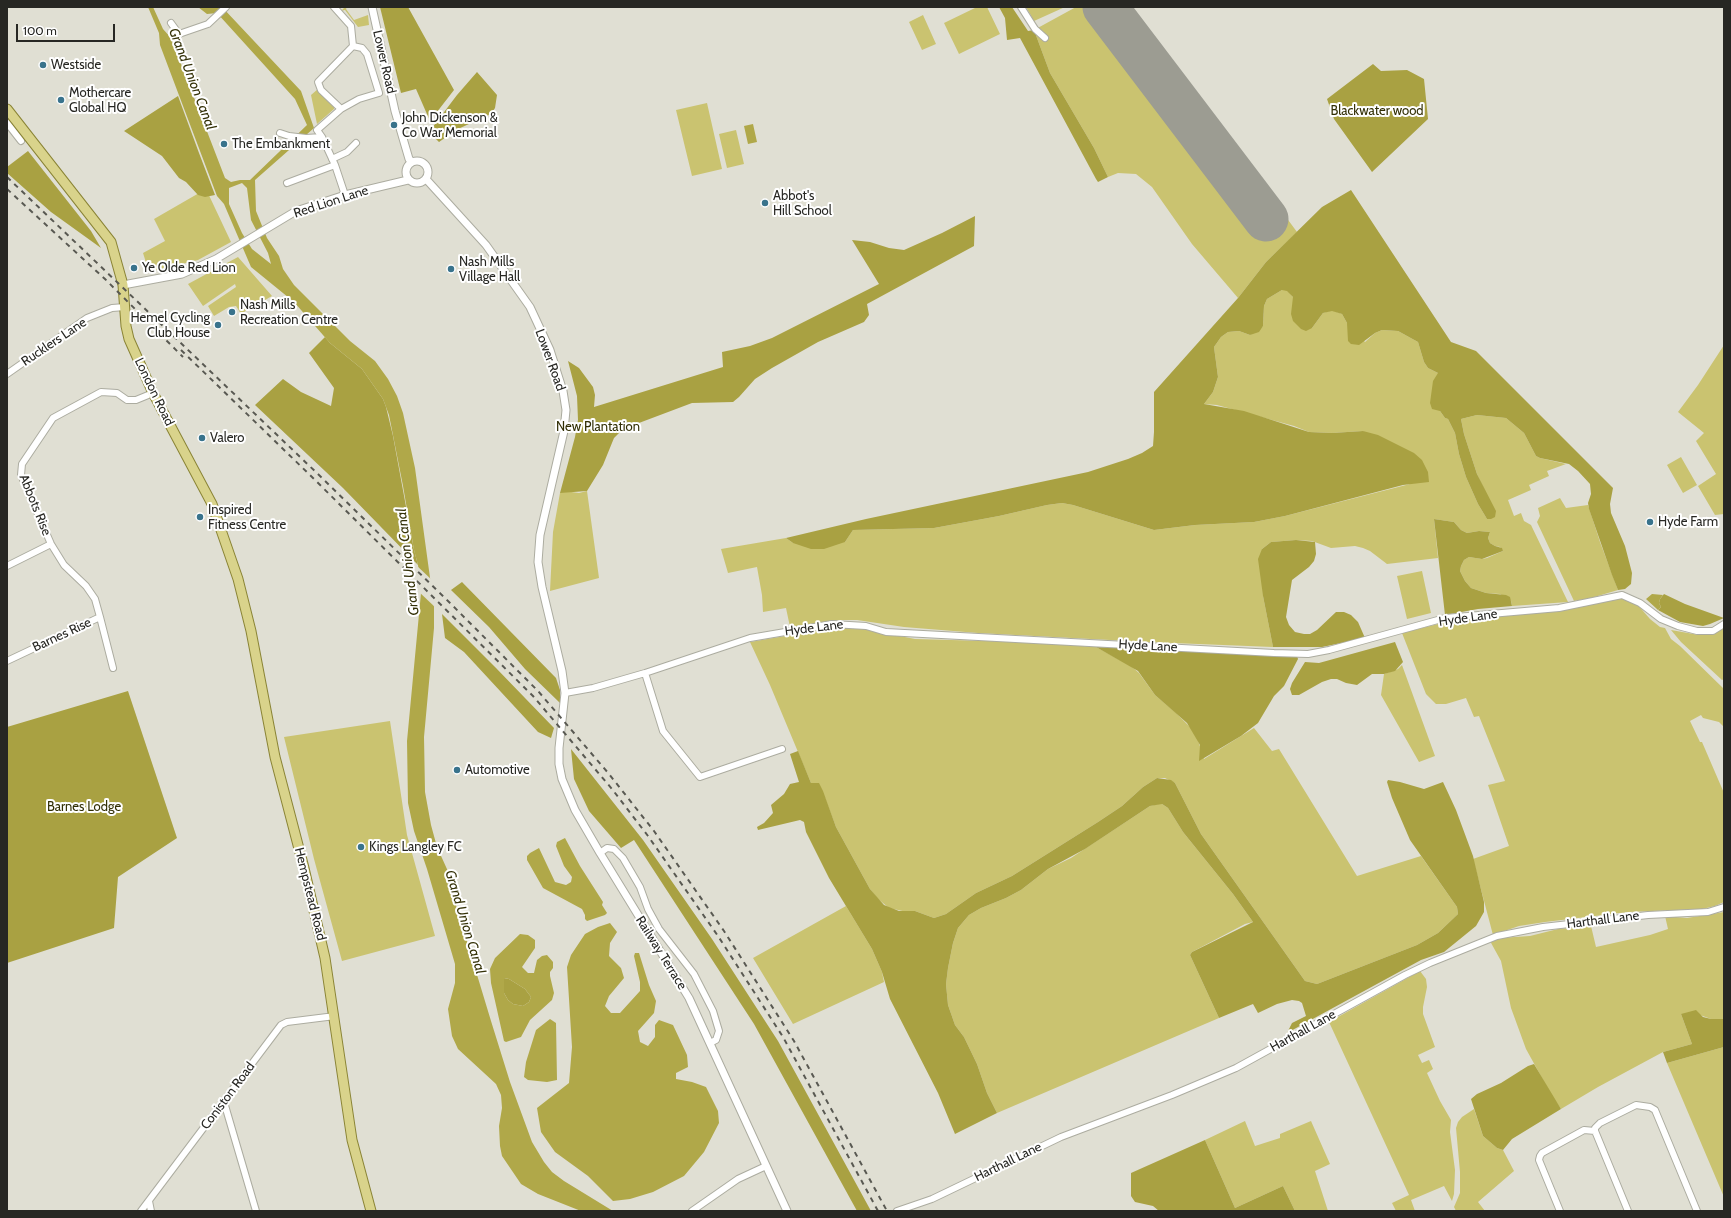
<!DOCTYPE html>
<style>
body{margin:0}
#map{position:relative;width:1731px;height:1218px;overflow:hidden;background:#e0dfd3;font-family:Cabin,sans-serif}
canvas{display:block}
.frame{position:absolute;inset:0;border:8px solid #272723;pointer-events:none}
.scale{position:absolute;left:16px;top:24px;width:99px;height:18px;box-sizing:border-box;border:2px solid #272723;border-top:0;padding-left:5px;font-size:12px;line-height:14px;white-space:nowrap;color:#272723;-webkit-text-stroke:3px #fff;paint-order:stroke}
</style>
<div id="map">
<canvas width="1731" height="1218"></canvas>
<div class="frame"></div>
<div class="scale">100 m</div>
</div>
<script>
const ctx = document.querySelector('canvas').getContext('2d');
ctx.lineJoin = 'round';
function paint(path, color) { ctx.fillStyle = color; ctx.fill(path, 'evenodd'); }
const poly = rows => new Path2D(rows.map(r => 'M' + r).join(''));
function trace(path, color, width, dash) { ctx.strokeStyle = color; ctx.lineWidth = width; ctx.lineCap = dash ? 'butt' : 'round'; ctx.setLineDash(dash || []); ctx.stroke(path); }
function drawText(font, color, halo, rows, align = 'center') {
  ctx.font = font + ' Cabin,sans-serif'; ctx.lineWidth = 4; ctx.setLineDash([]); ctx.textBaseline = 'middle'; ctx.strokeStyle = halo; ctx.fillStyle = color; for (const [text, x, y, turn = 0] of rows) {
    ctx.save(); ctx.translate(x, y); ctx.rotate((+turn || 0) * Math.PI / 180); ctx.textAlign = isNaN(turn) ? turn : align; if (halo) ctx.strokeText(text, 0, 0); ctx.fillText(text, 0, 0); ctx.restore();
  }
}
paint(poly([
 [345,7,347,7,346,9,354,20,368,15,369,25,358,27,345,10,341,11],
 [977,7,987,7,1000,34,959,54,944,23],
 [1026,7,1065,7,1034,21],
 [1076,7,1131,7,1297,232,1266,262,1238,298,1192,244,1152,187,1136,174,1118,173,1108,177,1094,148,1050,73,1034,30],
 [923,15,936,44,922,50,909,22],
 [318,89,334,107,334,109,317,124,311,95],
 [707,103,722,169,692,176,676,110],
 [736,130,744,164,727,168,719,134],
 [206,189,231,242,198,260,149,272,143,253,165,241,154,219],
 [238,257,272,296,251,308,242,295,250,308,241,314,236,306,229,307,214,316,208,306,236,287,235,284,203,306,188,284],
 [1282,290,1287,290,1293,297,1293,303,1312,328,1323,313,1332,310,1342,314,1347,323,1365,342,1375,333,1382,330,1398,331,1418,342,1424,362,1428,368,1438,373,1440,411,1445,418,1448,419,1455,433,1459,454,1466,477,1478,504,1487,519,1485,491,1477,474,1464,434,1461,419,1477,415,1506,418,1524,433,1536,456,1540,458,1566,464,1547,471,1549,476,1529,485,1531,490,1508,500,1514,516,1521,513,1524,521,1531,525,1568,602,1512,606,1511,601,1500,594,1486,593,1471,588,1465,581,1460,571,1461,566,1464,560,1469,557,1482,559,1487,558,1503,551,1500,547,1495,546,1490,543,1488,538,1490,532,1479,531,1467,533,1461,530,1454,522,1434,519,1438,558,1387,564,1370,551,1363,548,1355,546,1331,548,1312,541,1296,540,1271,542,1262,549,1263,596,1273,647,1148,642,978,633,904,627,857,620,837,620,790,627,786,608,763,612,762,595,757,567,728,573,721,549,786,538,793,543,845,542,853,530,934,528,999,516,1047,505,1062,503,1073,505,1154,530,1195,525,1254,522,1285,516,1410,484,1363,431,1332,433,1309,432,1294,426,1217,405,1204,404,1213,392,1218,377,1214,347,1221,337,1228,332,1239,331,1250,335,1263,326,1264,306,1267,299],
 [1724,345,1724,514,1715,515,1698,486,1716,474,1696,441,1704,433,1678,412,1698,385],
 [1681,457,1697,485,1683,493,1667,465],
 [564,491,579,493,587,491,599,578,550,591,553,532,560,493],
 [1560,498,1566,508,1588,505,1600,542,1618,590,1591,598,1574,601,1537,522,1540,516,1538,508],
 [1422,571,1431,613,1407,619,1397,576],
 [1618,598,1627,598,1637,604,1650,619,1660,627,1665,628,1671,639,1680,646,1724,689,1724,727,1719,722,1703,718,1701,715,1690,721,1700,742,1702,742,1724,793,1724,902,1715,906,1702,909,1628,912,1545,922,1519,926,1493,935,1473,859,1509,846,1488,785,1505,781,1479,716,1474,717,1466,698,1446,704,1436,704,1426,694,1402,633,1446,622],
 [854,627,915,639,1023,642,1096,647,1131,666,1139,673,1155,695,1176,713,1191,728,1198,740,1204,759,1254,728,1272,751,1279,749,1357,876,1421,856,1457,907,1458,914,1438,933,1417,945,1317,984,1305,981,1201,834,1175,783,1165,778,1157,778,1143,787,1122,806,1098,822,1012,876,976,893,946,914,934,918,915,911,907,912,889,908,877,898,870,889,836,827,825,798,811,783,770,685,750,642,831,628],
 [1724,628,1724,679,1722,680,1681,642,1671,630,1699,635,1715,633],
 [1402,665,1435,756,1419,762,1381,695,1384,674,1398,669],
 [390,721,407,835,435,936,342,961,314,859,284,737],
 [1158,804,1162,804,1168,808,1183,832,1233,894,1253,922,1245,924,1192,952,1190,955,1219,1018,997,1113,987,1093,977,1064,964,1037,955,1025,948,1005,946,984,948,968,953,943,958,928,969,915,981,908,1006,898,1021,890,1048,869,1071,858,1150,806],
 [846,906,872,949,882,972,884,982,793,1024,753,958],
 [1724,912,1724,1019,1711,1019,1700,1015,1681,1014,1692,1044,1663,1052,1598,1087,1561,1109,1552,1096,1526,1049,1511,1008,1501,961,1490,941,1500,938,1530,936,1558,929,1591,926,1596,947,1650,935,1668,929,1665,916,1687,918],
 [1420,971,1426,979,1427,987,1423,1007,1423,1014,1435,1047,1418,1055,1422,1063,1429,1060,1433,1069,1427,1073,1440,1101,1451,1120,1450,1132,1455,1170,1454,1194,1452,1201,1444,1186,1411,1200,1415,1211,1396,1211,1392,1203,1409,1195,1329,1022],
 [1724,1047,1724,1197,1667,1063],
 [1474,1109,1483,1136,1497,1148,1503,1150,1514,1171,1478,1202,1485,1211,1456,1211,1454,1207,1460,1193,1460,1172,1456,1128,1458,1122,1462,1117],
 [1245,1121,1255,1146,1280,1138,1280,1134,1311,1121,1330,1164,1315,1171,1328,1211,1295,1211,1283,1186,1235,1208,1205,1140]
]), '#cac370');
paint(poly([
 [380,7,408,7,454,90,430,121,416,89,401,93],
 [999,7,1012,7,1028,31,1034,30,1050,73,1094,148,1108,177,1098,182,1096,179,1020,38,1007,40,1005,18],
 [1373,64,1381,71,1407,70,1424,79,1428,119,1372,172,1334,119,1327,99],
 [477,72,497,95,495,108,491,114,458,129,439,142,429,132,457,95],
 [178,96,199,153,215,195,205,197,198,195,186,182,179,178,162,156,124,131],
 [28,151,91,231,101,248,51,212,7,173,7,167],
 [1351,190,1449,339,1451,342,1476,351,1613,488,1610,504,1611,513,1625,546,1632,573,1631,584,1625,589,1618,590,1612,575,1589,509,1588,503,1591,494,1590,484,1578,471,1569,464,1540,458,1536,456,1524,433,1506,418,1477,415,1461,419,1464,434,1477,474,1496,511,1495,517,1491,519,1487,519,1478,504,1466,477,1459,454,1455,433,1448,419,1445,418,1440,411,1432,409,1430,403,1433,381,1438,373,1428,368,1424,362,1418,342,1398,331,1382,330,1375,333,1359,345,1351,344,1348,341,1347,323,1342,314,1332,311,1323,313,1312,328,1306,331,1301,329,1293,321,1291,314,1293,297,1287,291,1282,290,1267,299,1264,306,1263,326,1259,332,1250,335,1239,331,1228,332,1221,337,1214,347,1218,377,1213,392,1204,404,1244,411,1309,432,1332,433,1363,431,1378,435,1414,453,1422,460,1428,472,1429,482,1403,485,1285,516,1254,522,1195,525,1154,530,1073,505,1062,503,1047,505,999,516,934,528,853,530,845,542,824,549,811,549,793,543,786,538,866,519,1088,472,1128,459,1142,453,1153,446,1154,432,1154,392,1238,298,1266,262,1322,207],
 [975,216,974,246,867,304,869,315,864,322,818,342,772,368,755,379,739,397,733,402,692,403,623,429,614,438,603,465,587,491,560,493,575,437,578,420,577,396,568,361,579,368,593,387,595,395,594,407,723,367,722,352,750,346,772,338,879,284,852,240,870,242,889,248,904,250,942,233],
 [325,337,330,343,362,369,383,399,386,407,393,436,414,550,418,565,343,488,255,405,283,379,301,392,331,406,334,388,309,353],
 [1434,519,1454,522,1461,530,1467,533,1479,531,1490,532,1488,538,1490,543,1495,546,1502,548,1503,551,1482,559,1469,557,1464,560,1461,566,1460,571,1465,581,1471,588,1486,593,1506,595,1510,597,1512,606,1478,609,1445,615],
 [1296,540,1315,542,1316,554,1314,561,1309,567,1292,580,1286,617,1289,625,1295,632,1304,634,1310,634,1317,630,1336,612,1344,612,1351,615,1358,622,1365,638,1322,647,1273,647,1263,596,1258,559,1262,549,1271,542],
 [462,582,556,678,560,690,560,703,525,669,489,627,451,590],
 [1664,594,1685,604,1724,618,1710,624,1703,626,1680,622,1658,610,1661,607,1659,603,1660,599],
 [442,614,496,668,554,728,551,738,538,732,464,652,445,638],
 [1395,642,1403,662,1395,671,1384,674,1372,674,1357,685,1346,683,1337,679,1331,679,1322,682,1299,695,1292,695,1290,689,1292,683,1305,662,1319,663],
 [1096,647,1297,656,1298,659,1284,686,1274,696,1258,723,1241,736,1199,761,1200,745,1187,723,1155,695,1138,671],
 [128,691,177,838,118,877,114,928,7,963,7,727],
 [571,749,643,840,712,939,778,1041,871,1211,857,1211,754,1024,634,840,621,848,589,811,574,779],
 [798,751,811,783,819,783,823,791,836,827,870,889,884,905,899,911,915,911,934,918,946,914,976,893,1012,876,1098,822,1122,806,1143,787,1157,778,1171,780,1175,783,1201,834,1305,981,1317,984,1417,945,1438,933,1458,914,1457,907,1410,840,1392,798,1387,782,1388,780,1400,782,1424,789,1443,782,1456,810,1473,856,1484,902,1484,912,1476,926,1444,952,1421,960,1287,1033,1292,1023,1306,1016,1302,1003,1299,1001,1292,1000,1277,1004,1258,1013,1253,1004,1219,1018,1190,955,1192,952,1253,922,1233,894,1183,832,1168,808,1162,804,1150,806,1085,849,1048,869,1021,890,1006,898,981,908,969,915,958,928,953,943,948,968,946,984,948,1005,955,1025,964,1037,977,1064,987,1093,997,1113,955,1134,938,1093,890,999,882,972,872,949,829,878,806,832,804,822,800,820,758,830,757,827,764,823,773,813,771,805,784,794,790,784,799,782,790,754],
 [504,978,509,979,525,989,531,997,529,1002,523,1006,513,1004,508,1000,504,993,503,984],
 [1696,1010,1703,1017,1711,1019,1724,1019,1724,1047,1667,1063,1663,1052,1692,1044,1681,1014],
 [1534,1064,1561,1109,1512,1139,1503,1150,1497,1148,1483,1136,1471,1099,1477,1094,1501,1083,1528,1066],
 [1205,1140,1235,1208,1283,1186,1295,1211,1159,1211,1153,1206,1135,1202,1131,1196,1131,1173]
]), '#a9a142');
paint(poly([
 [148,7,153,7,163,29,171,38,225,178,231,182,240,180,250,180,307,125,295,99,217,13,207,14,198,7,222,7,301,91,314,128,255,180,256,211,267,238,279,256,283,269,294,285,350,341,375,361,388,379,397,396,403,413,415,468,434,607,434,628,424,737,425,792,431,825,437,847,451,878,455,902,491,1021,510,1082,532,1142,544,1162,552,1172,564,1181,613,1211,581,1211,538,1194,521,1184,502,1156,500,1146,499,1126,502,1108,501,1095,496,1084,458,1049,452,1036,448,1009,455,983,455,964,427,869,414,831,408,803,407,741,421,593,418,565,414,550,403,486,389,415,383,399,362,369,330,343,294,302,251,267,224,204,217,196,160,45,159,33],
 [242,183,247,188,251,220,268,253,271,264,252,249,242,233,229,204,229,188],
 [753,124,757,142,748,144,744,126],
 [1652,594,1663,595,1660,599,1659,603,1661,607,1658,610,1646,599],
 [565,838,580,866,603,902,602,905,607,913,605,915,587,921,585,919,585,915,582,909,543,888,527,860,527,856,530,853,539,848,555,882,566,885,571,882,572,877,564,866,556,846,557,842],
 [610,923,617,932,610,943,609,956,621,968,624,978,609,996,605,1006,611,1013,620,1013,640,991,640,982,634,956,635,953,639,953,649,985,656,1001,654,1013,638,1031,640,1042,648,1046,655,1037,655,1025,659,1020,673,1025,687,1055,688,1067,676,1073,676,1079,692,1082,706,1087,718,1111,719,1123,704,1152,684,1176,653,1192,630,1199,613,1201,588,1176,555,1152,541,1132,537,1108,569,1083,572,1047,567,967,571,955,585,934,598,927],
 [520,934,528,935,535,940,535,948,522,967,528,973,534,973,537,960,542,956,547,955,553,962,553,968,550,972,550,976,554,993,552,1000,530,1020,521,1037,506,1042,504,1041,491,983,490,969,495,958],
 [504,978,509,979,525,989,531,997,529,1002,523,1006,513,1004,508,1000,504,993],
 [550,1019,556,1023,557,1080,547,1082,528,1080,524,1077,526,1062,536,1030]
]), '#b0a849');
paint(poly([
 [416,565,433,581,436,608,418,591]
]), '#e0dfd3');
trace(poly([
 [1105,7,1266,219]
]), '#9c9c92', 45);
const minor = poly([
 [334,7,351,26,353,46,318,82,321,90,341,109],
 [1021,7,1035,29,1045,38],
 [171,23,179,34,208,24,226,7],
 [7,123,21,141],
 [280,133,289,136,306,138,322,137,335,165,345,195],
 [322,137,317,130,341,109,359,99,379,93,367,54,362,48,353,46],
 [332,159,347,152,356,143],
 [287,183,335,165],
 [7,374,87,318,112,308,125,307],
 [7,566,51,544],
 [100,617,113,668],
 [7,661,100,617,95,599,86,586,64,565,51,544,21,475,22,464,53,418,101,392,117,393,127,400,136,400,153,393],
 [645,673,663,731,700,777,782,749],
 [565,693,593,688,645,673,750,638,832,624,866,626,886,632,1274,653,1308,654,1329,650,1445,618,1559,608,1622,595,1640,603,1661,619,1678,626,1697,631,1713,631,1724,624],
 [600,853,607,848,614,849,623,858,640,887,648,909,659,929,694,974,713,1011,719,1031,716,1040,710,1043],
 [224,1102,256,1211],
 [1595,1131,1595,1128,1600,1123,1636,1105,1650,1107,1655,1110,1697,1211],
 [1595,1131,1628,1211],
 [149,1201,151,1211],
 [141,1211,281,1025,287,1022,335,1016],
 [692,1211,738,1179,766,1166],
 [897,1211,932,1199,1061,1137,1172,1095,1236,1068,1405,975,1430,963,1497,936,1543,927,1648,915,1708,912,1724,907],
 [1560,1211,1539,1160,1540,1156,1542,1153,1584,1130,1595,1131]
]);
const tertiary = poly([
 [372,7,395,111,409,159,412,162],
 '406 172a11 11 0 1 1 22 0a11 11 0 1 1-22 0Z',
 [426,179,486,245,530,307,550,350,563,391,566,410,564,431,540,535,538,562,542,587,562,671,565,693,559,748,559,764,562,779,575,810,600,853,689,998,787,1211],
 [123,285,182,274,216,259,296,211,345,195,408,180]
]);
const primary = poly([
 [7,109,111,242,123,285,126,326,129,339,153,393,212,504,238,579,251,631,275,757,304,868,325,958,352,1140,371,1211]
]);
trace(minor, '#acaca0', 8);
trace(tertiary, '#acaca0', 9);
trace(primary, '#8a8435', 11);
trace(minor, '#fff', 6);
trace(tertiary, '#fff', 7);
trace(primary, '#d9d38b', 9);
trace(poly([
 [7,177,320,476,451,604,538,691,609,774,654,831,724,931,794,1041,887,1211],
 [7,189,105,279,183,357],
 [181,350,313,478,533,696,612,789,648,836,718,936,783,1037,878,1211]
]), '#595952', 2, [5, 5]);
for (const [x, y, r, color] of [
 [43,65,4,"#39738c"],
 [61,100,4,"#39738c"],
 [394,125,4,"#39738c"],
 [224,144,4,"#39738c"],
 [765,203,4,"#39738c"],
 [134,268,4,"#39738c"],
 [451,269,4,"#39738c"],
 [232,312,4,"#39738c"],
 [218,325,4,"#39738c"],
 [202,438,4,"#39738c"],
 [200,517,4,"#39738c"],
 [1650,522,4,"#39738c"],
 [457,770,4,"#39738c"],
 [361,847,4,"#39738c"]
]) { const dot = new Path2D(); dot.arc(x, y, r, 0, 2 * Math.PI); ctx.fillStyle = color; ctx.fill(dot); trace(dot, '#fff', 1.5); }
drawText('13px', '#272723', '#fff', [
 ["Lower Road",384,62,77],
 ["Red Lion Lane",331,202,-18],
 ["Rucklers Lane",54,342,-34],
 ["Lower Road",550,360,70],
 ["London Road",154,392,64],
 ["Abbots Rise",35,505,68],
 ["Hyde Lane",1468,618,-8],
 ["Hyde Lane",814,628,-7],
 ["Barnes Rise",62,635,-25],
 ["Hyde Lane",1148,646,3],
 ["Hempstead Road",310,894,76],
 ["Harthall Lane",1603,920,-7],
 ["Railway Terrace",661,953,58],
 ["Harthall Lane",1303,1031,-29],
 ["Coniston Road",228,1096,-53],
 ["Harthall Lane",1008,1162,-26]
]);
drawText('13px', '#272723', '#fff', [
 ["Westside",51,65],
 ["Mothercare",69,93],
 ["Global HQ",69,108],
 ["John Dickenson &",402,118],
 ["Co War Memorial",402,133],
 ["The Embankment",232,144],
 ["Abbot's",773,196],
 ["Hill School",773,211],
 ["Nash Mills",459,262],
 ["Village Hall",459,277],
 ["Ye Olde Red Lion",142,268],
 ["Nash Mills",240,305],
 ["Recreation Centre",240,320],
 ["Hemel Cycling",210,318,"right"],
 ["Club House",210,333,"right"],
 ["Valero",210,438],
 ["Inspired",208,510],
 ["Fitness Centre",208,525],
 ["Hyde Farm",1658,522],
 ["Automotive",465,770],
 ["Kings Langley FC",369,847]
], 'left');
drawText('13px', '#322f05', '#fff', [
 ["Blackwater wood",1377,111],
 ["New Plantation",598,427],
 ["Barnes Lodge",84,807]
]);
drawText('italic 14px', '#353208', '#fff', [
 ["Grand Union Canal",192,79,69],
 ["Grand Union Canal",408,562,-97],
 ["Grand Union Canal",465,922,73]
]);
</script>
